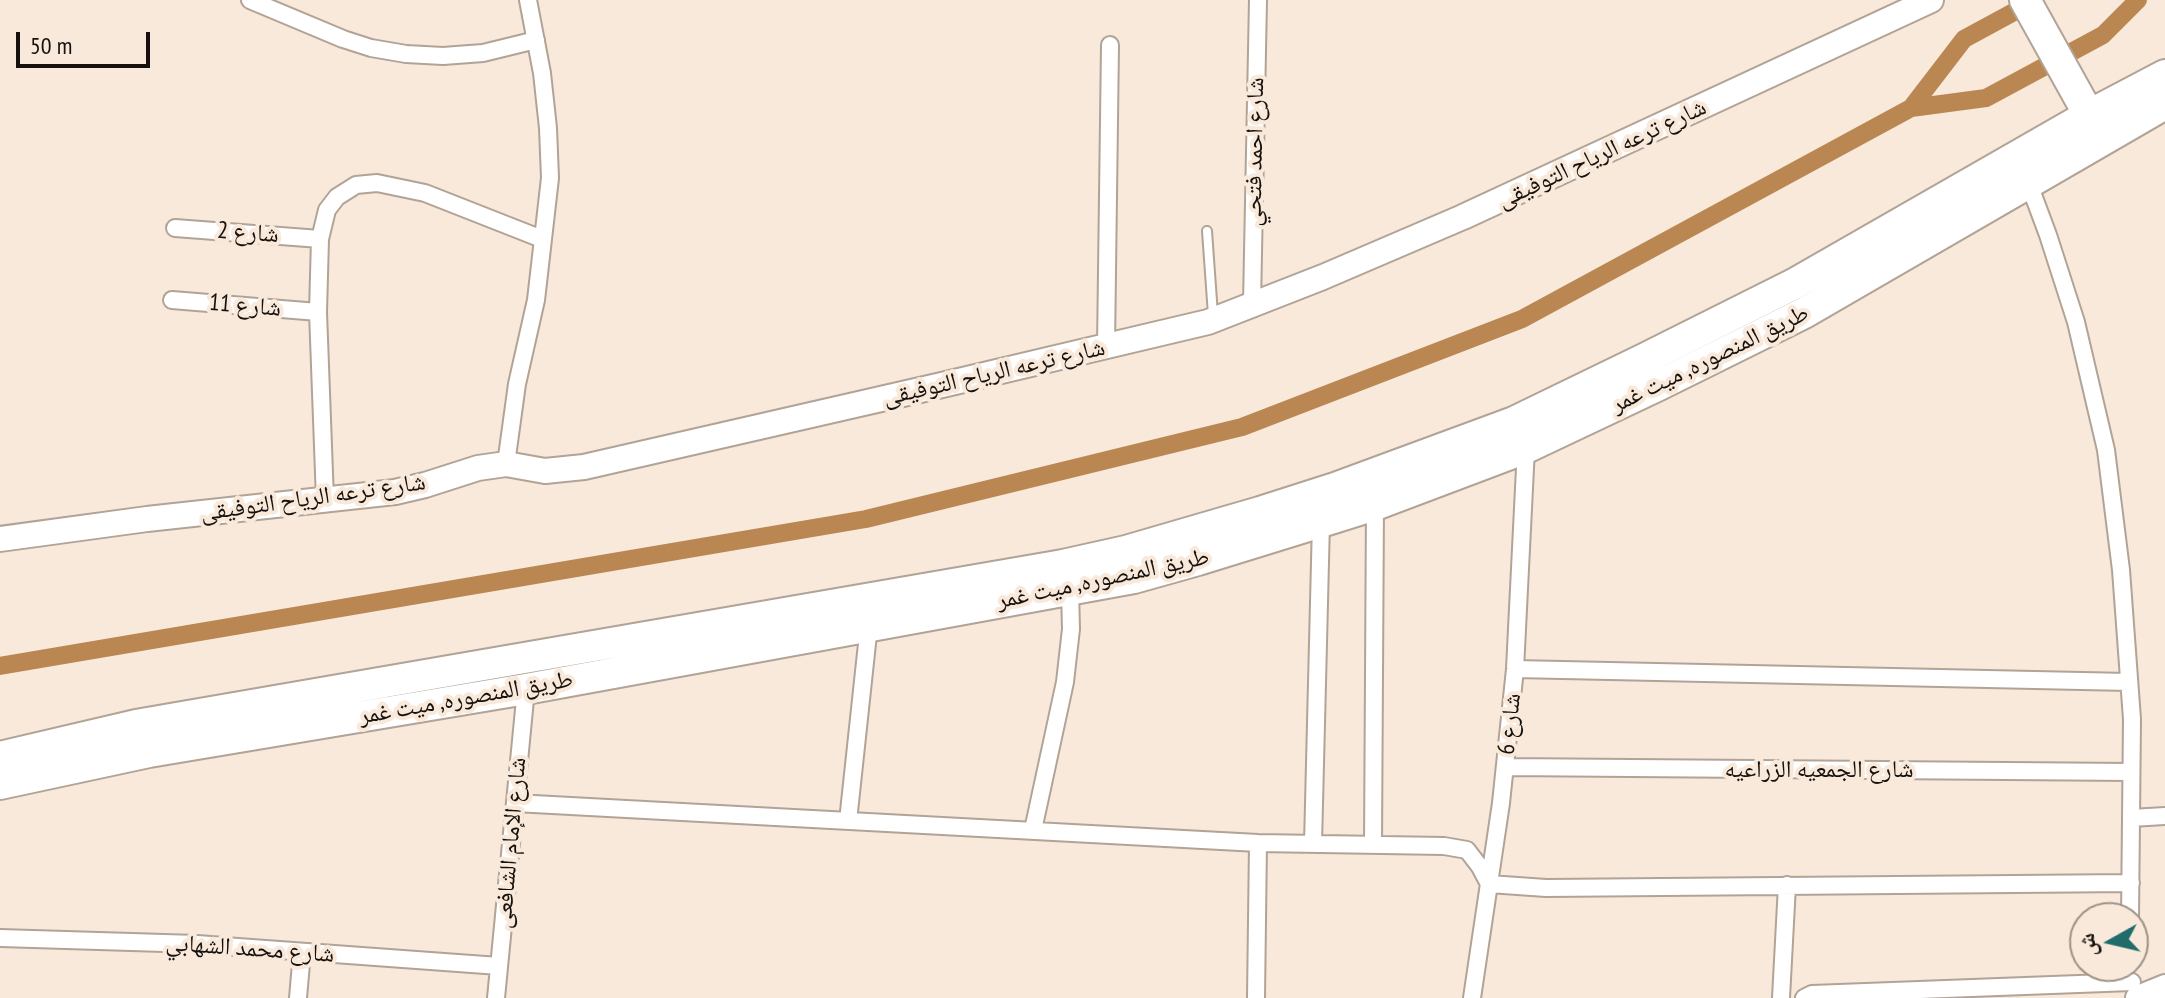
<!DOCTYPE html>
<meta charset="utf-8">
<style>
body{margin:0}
#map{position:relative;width:2165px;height:998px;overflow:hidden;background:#f8e9db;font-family:"PT Sans Narrow","Noto Naskh Arabic",sans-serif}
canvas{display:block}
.north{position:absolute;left:2069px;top:902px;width:80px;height:80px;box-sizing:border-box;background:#f8e9db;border:2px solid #9e9388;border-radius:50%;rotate:262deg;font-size:22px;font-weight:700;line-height:32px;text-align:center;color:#16110c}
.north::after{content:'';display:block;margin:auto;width:28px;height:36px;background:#1f6c6b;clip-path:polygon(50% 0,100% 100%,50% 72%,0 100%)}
.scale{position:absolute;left:16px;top:32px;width:134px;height:36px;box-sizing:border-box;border:4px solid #16110c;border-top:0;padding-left:10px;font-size:24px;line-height:28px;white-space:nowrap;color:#16110c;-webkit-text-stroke:6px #f8e9db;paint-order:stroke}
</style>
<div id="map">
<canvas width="2165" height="998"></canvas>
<div class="north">ش</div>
<div class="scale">50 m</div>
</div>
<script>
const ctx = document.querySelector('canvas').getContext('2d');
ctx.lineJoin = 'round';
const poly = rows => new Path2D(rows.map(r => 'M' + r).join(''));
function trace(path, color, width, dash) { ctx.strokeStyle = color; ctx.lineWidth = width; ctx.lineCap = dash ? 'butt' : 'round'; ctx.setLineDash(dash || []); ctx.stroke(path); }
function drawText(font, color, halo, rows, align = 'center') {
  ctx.font = font + ' "PT Sans Narrow","Noto Naskh Arabic",sans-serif'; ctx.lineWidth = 8; ctx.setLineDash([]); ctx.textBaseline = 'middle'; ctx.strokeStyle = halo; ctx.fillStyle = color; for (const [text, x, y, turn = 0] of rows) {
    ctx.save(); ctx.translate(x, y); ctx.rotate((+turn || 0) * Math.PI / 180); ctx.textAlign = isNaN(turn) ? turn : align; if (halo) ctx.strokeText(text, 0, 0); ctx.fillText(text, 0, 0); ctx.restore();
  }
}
trace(poly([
 [1911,108,1964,39,2034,1],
 [0,666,866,519,1242,427,1522,319,1911,108,1986,98,2103,35,2138,0]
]), '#ba8752', 18);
const lane = poly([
 [1207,231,1213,315]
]);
const street = poly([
 [250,0,343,39,371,48,406,54,443,56,483,53,536,40],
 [2029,184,2048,235,2076,322,2106,450,2121,570,2132,719,2130,918],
 [175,228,320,239],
 [172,300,318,312],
 [1252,304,1258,0],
 [1106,347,1110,45],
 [506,464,517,384,536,300,550,178,548,128,542,73,528,0],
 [325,500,318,312,320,239,327,210,337,197,356,185,377,183,425,193,542,239],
 [1515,669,2129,682],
 [1506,767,2131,772],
 [515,803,1258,843,1444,846,1467,850,1480,867,1489,884,1546,888,2131,883],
 [2131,818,2165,816],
 [848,821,869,625],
 [1033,830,1065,682,1071,629,1070,590],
 [1313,844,1321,522],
 [1373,845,1375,505],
 [0,938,197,944,499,966],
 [298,998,302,952],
 [496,998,526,689],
 [1256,998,1258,843],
 [1472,998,1501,803,1515,669,1526,448],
 [1781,998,1787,885],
 [1804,998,1812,994,2132,982]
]);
const secondary = poly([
 [0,539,147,519,395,492,425,485,478,468,506,464,545,471,584,467,942,385,1208,322,1323,277,1463,217,1931,0],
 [2138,998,2165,987]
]);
const highway = poly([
 [2025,0,2089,115],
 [0,757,136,725,1063,565,1126,551,1260,512,1335,488,1514,422,1644,359,1794,284,2089,115,2165,75],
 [0,784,149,752,526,689,1134,578,1198,560,1321,522,1375,505,1526,448,1657,386,1804,313,2165,104]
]);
trace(lane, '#b1a396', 12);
trace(street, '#b1a396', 20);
trace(secondary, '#b1a396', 28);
trace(highway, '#b1a396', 34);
trace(lane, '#fff', 8);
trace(street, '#fff', 16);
trace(secondary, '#fff', 24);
trace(highway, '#fff', 30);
drawText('24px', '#16110c', '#f8e9db', [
 ["شارع احمد فتحي",1255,152,-89],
 ["شارع ترعه الرياح التوفيقى",1602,154,-25],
 ["شارع 2",248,233,4],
 ["شارع 11",245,306,5],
 ["طريق المنصوره, ميت غمر",1710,359,-26],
 ["شارع ترعه الرياح التوفيقى",994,373,-13],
 ["شارع ترعه الرياح التوفيقى",313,498,-8],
 ["طريق المنصوره, ميت غمر",1103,579,-12],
 ["طريق المنصوره, ميت غمر",466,698,-10],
 ["شارع 6",1510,724,-84],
 ["شارع الجمعيه الزراعيه",1819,770],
 ["شارع الإمام الشافعى",511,843,-85],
 ["شارع محمد الشهابي",250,949,4]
]);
</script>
